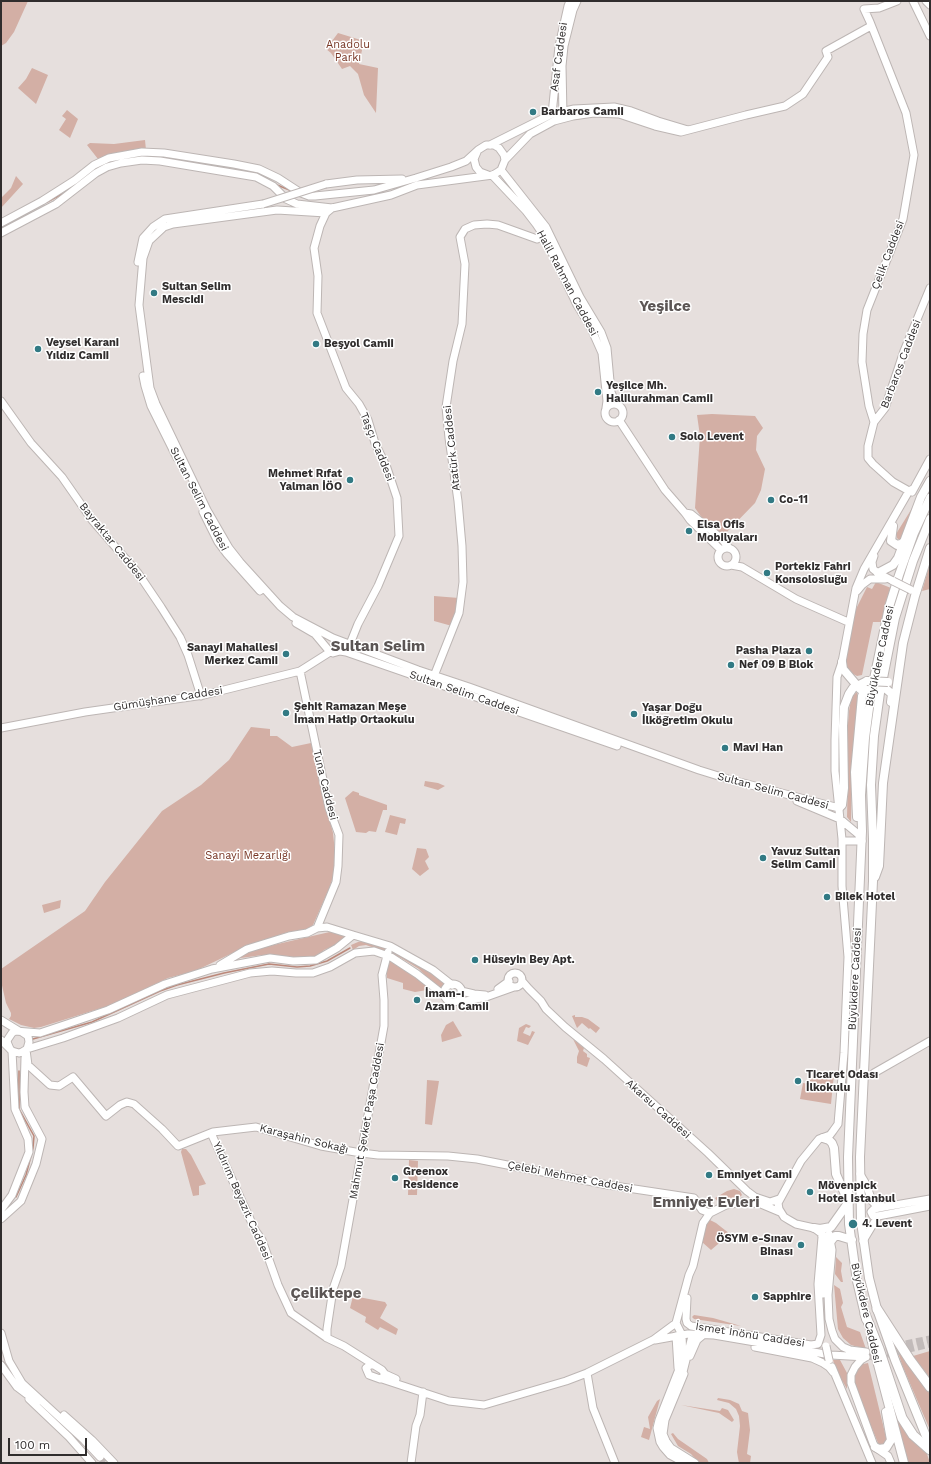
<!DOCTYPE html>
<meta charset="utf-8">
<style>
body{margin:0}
#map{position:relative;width:931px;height:1464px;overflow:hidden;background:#e6dfdd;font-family:"Work Sans",sans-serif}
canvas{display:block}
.frame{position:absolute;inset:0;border:2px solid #302d2d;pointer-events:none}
.scale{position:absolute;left:8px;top:1438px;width:79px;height:18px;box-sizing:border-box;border:2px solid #302d2d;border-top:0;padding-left:5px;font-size:12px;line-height:14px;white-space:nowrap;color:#302d2d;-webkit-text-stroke:3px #fff;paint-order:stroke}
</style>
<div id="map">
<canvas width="931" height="1464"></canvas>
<div class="frame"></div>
<div class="scale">100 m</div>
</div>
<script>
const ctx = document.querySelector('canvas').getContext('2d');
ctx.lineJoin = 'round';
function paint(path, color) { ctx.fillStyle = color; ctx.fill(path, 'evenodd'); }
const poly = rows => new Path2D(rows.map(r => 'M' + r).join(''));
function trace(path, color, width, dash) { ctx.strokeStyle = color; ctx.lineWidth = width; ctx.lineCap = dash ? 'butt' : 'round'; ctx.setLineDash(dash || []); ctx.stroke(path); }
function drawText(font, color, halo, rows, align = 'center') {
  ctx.font = font + ' "Work Sans",sans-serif'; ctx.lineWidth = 3; ctx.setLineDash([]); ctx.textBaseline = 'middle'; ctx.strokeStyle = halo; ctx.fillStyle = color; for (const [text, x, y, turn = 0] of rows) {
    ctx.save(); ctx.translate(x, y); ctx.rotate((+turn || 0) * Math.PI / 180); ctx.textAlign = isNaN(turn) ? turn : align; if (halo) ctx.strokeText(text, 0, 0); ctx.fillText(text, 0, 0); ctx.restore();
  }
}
paint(poly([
 [1,1,28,1,14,32,6,43,1,46],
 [338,33,364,41,359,64,378,68,376,113,364,95,358,74,350,66,342,69,331,53,326,49],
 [32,68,48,75,36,104,18,88,26,79],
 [67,110,78,119,70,138,59,130,66,119,62,116],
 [145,140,146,150,115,153,98,159,87,145,90,143,114,144],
 [16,176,23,184,1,208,1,198,11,188],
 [712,414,755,416,763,428,757,436,756,450,765,469,761,490,755,503,722,537,702,518,695,508,700,436,697,415],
 [914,505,902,540,899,540,897,538,896,534],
 [930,563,930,589,922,591],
 [876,582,891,588,881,622,873,622,862,675,857,676,849,672,845,663,854,613,867,587,872,589],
 [434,596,459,598,458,612,452,626,434,621],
 [857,692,858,703,852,765,851,822,847,817,848,773,847,734,849,711,851,699,852,696],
 [251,727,270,729,270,736,277,736,292,747,311,743,333,833,335,852,335,871,329,889,313,925,307,929,285,933,243,948,195,971,168,978,111,1005,41,1027,34,1028,21,1025,9,1019,11,1016,11,1013,6,1003,1,981,1,969,85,911,105,882,162,811,201,785,229,760],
 [425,781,438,783,445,786,438,790,424,786],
 [353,791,359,793,359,795,387,805,387,810,383,810,376,832,369,831,366,833,356,832,345,798],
 [390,815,406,819,405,824,400,823,397,835,385,832],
 [417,848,426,849,429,857,425,861,429,869,420,876,412,869],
 [61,900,60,908,44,913,42,905],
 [334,931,345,935,342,942,324,950,319,955,310,958,262,955,234,959,245,953,256,949],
 [363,941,386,948,386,949,383,951,366,945,359,946,353,950,351,945,358,942],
 [392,950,443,980,444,985,441,989,433,984,419,969,401,958,391,954],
 [392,959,425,982,427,990,415,992,403,989,403,983,387,978,387,967],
 [575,1015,575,1017,582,1017,588,1019,600,1028,596,1033,590,1028,589,1029,582,1023,577,1028,572,1016],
 [453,1021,462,1036,442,1042,441,1035,446,1025],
 [526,1024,531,1026,529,1028,526,1027,523,1033,530,1036,532,1031,535,1032,528,1045,517,1041,519,1028],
 [573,1039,584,1048,583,1051,587,1054,587,1057,590,1058,587,1067,577,1063,577,1057,579,1051],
 [813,1070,834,1074,831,1104,800,1099,803,1083,809,1084],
 [427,1080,439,1081,432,1125,425,1124],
 [182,1149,186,1149,191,1155,206,1184,199,1186,199,1195,193,1196,181,1152],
 [409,1160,418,1161,417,1195,408,1195],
 [734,1189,740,1191,742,1195,738,1199,728,1199,718,1202,715,1198,727,1191],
 [710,1220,716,1223,730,1234,711,1250,702,1242,707,1222],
 [836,1257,842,1263,841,1271,843,1282,841,1282,835,1274],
 [834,1285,840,1289,843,1303,841,1307,847,1327,860,1332,866,1349,851,1345,843,1338,838,1329],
 [353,1296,385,1302,387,1305,380,1318,398,1329,396,1335,380,1327,378,1330,365,1322,366,1317,350,1308],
 [694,1315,713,1318,741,1326,694,1319,692,1317],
 [897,1349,898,1349,930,1394,930,1430,902,1365],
 [930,1351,930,1378,913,1356],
 [833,1360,840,1360,847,1373,847,1389,836,1370],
 [868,1363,886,1437,887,1441,885,1445,882,1446,878,1443,858,1395,853,1378,857,1368,863,1364],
 [890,1394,911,1438,926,1451,930,1463,907,1463],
 [718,1398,730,1400,739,1404,742,1411,748,1413,750,1430,747,1454,751,1456,750,1463,739,1463,738,1458,737,1452,740,1426,739,1416,736,1409,729,1403,717,1400],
 [660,1399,649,1440,641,1437,644,1427,650,1429,648,1417,657,1401],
 [681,1405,720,1411,722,1408,728,1410,734,1420,732,1422,719,1413],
 [673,1433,678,1439,707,1459,709,1463,699,1463,691,1454,678,1446,671,1434]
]), '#d3afa5');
trace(poly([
 [277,185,292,191],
 [47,202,62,194,86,177],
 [33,1039,92,1022,160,991,177,985,224,973,269,964,297,967,310,966,327,961,350,948],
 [16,1197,26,1175,33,1148,34,1136,19,1109,19,1071]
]), '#bb887a', 1.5);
trace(poly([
 [875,1350,930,1339],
 [866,1357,888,1354,930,1344],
 [100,1457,106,1463]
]), '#c2bbba', 7, [7, 3.5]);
const secondary = poly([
 [913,1,930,36],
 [926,1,930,5],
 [552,114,559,46,568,6,570,1],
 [563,115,562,66,564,46,573,10,577,1],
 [490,145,552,114,574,109,614,107,631,111,658,121,688,130],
 [477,152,474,159,476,167,480,172,488,175],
 [505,160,530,134,554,121,573,116,594,113,619,114,655,126,681,132,746,115,785,106,803,94,828,57,826,51,871,26],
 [501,170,546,227,580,297,601,332,607,348,611,392,616,404],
 [492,175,526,211,536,224,544,236,577,305,590,326,602,353,607,401,606,408],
 [326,184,357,180,402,179],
 [332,208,326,213,277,210,173,224,164,227,149,241,143,258,139,305,150,388,156,404,207,510,229,548,240,562,280,606,293,617,333,638,418,670,469,687,699,770,728,779,839,808],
 [326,213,320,226,314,248,318,276,317,313,346,388,359,404,368,420,375,443,387,468,397,498,399,536,378,586,358,624,350,644],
 [1,223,42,201,75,180,94,165,109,158,142,152,164,153,234,164,259,169,278,178,301,193,309,196,315,196,374,190,416,178,451,167,466,161,478,150,486,145,494,145,499,148,504,155,505,160,501,170,493,175,417,185,391,195,332,208,297,204,286,199,273,186,256,177,160,161,142,160,121,163,107,167,96,173,56,204,1,233],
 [138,262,143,238,153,227,165,219,263,204],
 [143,376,145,386,151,406,177,458],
 [1,401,31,443,62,477,92,520,138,573,161,607,180,637,188,655,201,696],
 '605 413a9 9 0 1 1 18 0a9 9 0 1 1-18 0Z',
 [619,420,665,490,685,513,690,520,721,550],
 [874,422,869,406,862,362,863,334,867,310,903,219,914,155,906,113,870,22,864,9,879,8,897,1],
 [909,491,893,482,873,464,868,458,868,446,874,422,885,408,904,351,930,288],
 [912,492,930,459],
 [203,512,218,542,227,554,260,591],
 [685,513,691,514,722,539,729,548],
 '718 557a9 9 0 1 1 18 0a9 9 0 1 1-18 0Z',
 [874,556,872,562,873,569,878,573,893,581],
 [731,565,742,567,796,599,848,622],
 [857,591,862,585,870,579,885,579],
 [296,623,315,634,330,652],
 [330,652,333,653,340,651,346,652,617,746],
 [434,676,459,613,463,582,462,546,458,501,449,438,446,407,453,361,462,324,465,264,460,237,465,229,474,225,487,224,498,225,537,239,544,236],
 [1,728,85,712,204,695,300,671,330,652],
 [797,801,840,819,858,834,862,841],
 [842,841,862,841],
 [317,928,327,927,353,935],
 [220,965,247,949,289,936,307,933,317,928,336,882,338,866,339,835,329,808,300,671],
 '508 980a7 7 0 1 1 14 0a7 7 0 1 1-14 0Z',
 [522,981,529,989,541,1001,546,1009,565,1027,604,1059,708,1153,747,1191,755,1197,770,1202,779,1199],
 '444 993a9 9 0 1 1 18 0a9 9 0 1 1-18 0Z',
 [498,989,509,981],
 [461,991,474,994,485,995],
 [457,1001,466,1001,486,997,514,987],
 [1,1020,19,1031],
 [1,1040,12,1051,19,1053,22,1052,27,1049,29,1042,28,1036,22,1032],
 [10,1049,7,1042,8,1039,12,1033,15,1031,40,1033,67,1024,108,1010,165,984,212,969,270,958,293,961,316,960,337,948,353,935,390,946,433,970,452,985],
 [27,1049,63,1038,118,1018,167,995,250,973,272,971,296,973,313,973,330,967,355,953,374,951,391,957,417,974,445,996],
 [26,1050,28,1065,50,1085,59,1086,73,1077,106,1116,120,1105,127,1102,134,1104,162,1129,178,1146,213,1132,256,1127,321,1146,361,1153,378,1155,448,1156,477,1159,608,1185,694,1198,702,1210,710,1213],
 [874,1073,930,1041],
 [211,1133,255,1230,262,1240,278,1285,291,1313,327,1338,344,1346,374,1365],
 [860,1174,866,1184,872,1201,876,1205,882,1206],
 [930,1199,884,1207,874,1209,871,1212,873,1216,878,1216,930,1206],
 [1,1210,12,1195,29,1152,28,1139,15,1109,12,1051],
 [1,1219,21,1201,36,1164,42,1139,25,1107,24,1092,25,1058],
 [863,1241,878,1216],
 [823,1294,826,1248,829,1234],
 [687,1298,686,1319,687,1323,691,1326,811,1345,818,1344,821,1335,818,1284,822,1237,821,1232],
 [676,1323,682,1335,683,1359,659,1420,657,1428,660,1442,663,1447,670,1455,685,1463],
 [1,1333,9,1361,22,1383,84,1440,100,1457],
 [676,1336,678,1368],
 [327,1338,327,1329,333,1289,341,1266,384,1026,384,1000,382,975,388,952],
 [655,1340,688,1334,714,1335,831,1355,866,1357],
 [755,1347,812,1358,823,1363,829,1367,833,1372],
 [866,1352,850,1350,843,1347,835,1339,832,1331,829,1319,828,1295,832,1250,830,1240,814,1228,796,1224,789,1220,784,1217,779,1209,778,1203,801,1161,819,1139,830,1135,833,1131,838,1124,844,1053,848,957,842,886,842,839,835,771,835,740,837,677,842,662,856,588,864,569,909,491,913,489],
 [690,1356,697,1340,703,1335],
 [866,1357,861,1360,855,1367,851,1375,851,1383,873,1443,875,1447,888,1456,891,1463],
 [1,1365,17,1387,37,1402],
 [832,1367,872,1463],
 [587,1373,593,1408,615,1463],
 [385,1374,383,1377,380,1379,369,1375,366,1368,370,1365,374,1365,382,1370,385,1374,396,1379],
 [684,1374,665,1420,663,1434,666,1441,671,1448,695,1463],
 [682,1376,691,1340,693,1337,698,1335],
 [382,1379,449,1401,484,1405,566,1381,587,1373,653,1340,676,1323,689,1275,693,1266,703,1223,710,1213,726,1205,743,1202,761,1204,780,1212],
 [29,1399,69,1437,92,1463],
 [64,1415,92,1440,114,1463],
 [411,1463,416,1426,420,1415,423,1392]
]);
const primary = poly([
 [930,519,913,561,895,618,880,693,874,736,871,785,873,839,873,881,860,1157,861,1222,869,1278,877,1309,895,1360,930,1446],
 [893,526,891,541,897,545,901,544,905,541],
 [878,573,893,565,898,558,921,497,930,481],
 [842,662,843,669,860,689],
 [885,688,892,694,891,702],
 [839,808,842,805,844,788,843,726,844,707,849,694,853,688,867,681],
 [857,817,855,772,862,696,865,689,871,687],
 [875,877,879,866,883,783,903,643,915,596,930,548],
 [823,1138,829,1140,832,1143,834,1148,836,1174,847,1199],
 [814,1228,820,1229,831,1227,848,1203],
 [831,1241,835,1236,839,1236,852,1240],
 [866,1319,857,1281,849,1224,848,1157,862,831,861,795,865,738,871,693,889,607,899,575,914,533,930,498],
 [871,1338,904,1463],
 [875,1447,879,1449,886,1448,891,1440,886,1412]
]);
const highway = poly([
 [877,1309,910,1360,930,1387],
 [865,1314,879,1349,902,1418,913,1435,930,1450]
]);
trace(secondary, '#bdb6b4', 9);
trace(primary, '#bdb6b4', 10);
trace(highway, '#bdb6b4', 11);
trace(secondary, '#fff', 7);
trace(primary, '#fff', 8);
trace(highway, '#fff', 9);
const secondaryBridge = poly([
 [263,204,326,184],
 [893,581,911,590],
 [826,1346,829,1360]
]);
const primaryBridge = poly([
 [867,681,888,682]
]);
trace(secondaryBridge, '#bdb6b4', 9, []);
trace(primaryBridge, '#bdb6b4', 10, []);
trace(secondaryBridge, '#fff', 7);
trace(primaryBridge, '#fff', 8);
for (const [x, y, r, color] of [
 [533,112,4,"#327a84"],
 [154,293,4,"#327a84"],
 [316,344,4,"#327a84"],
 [38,349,4,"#327a84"],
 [598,392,4,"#327a84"],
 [672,437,4,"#327a84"],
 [350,480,4,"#327a84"],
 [771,500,4,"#327a84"],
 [689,531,4,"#327a84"],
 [767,573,4,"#327a84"],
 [809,651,4,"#327a84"],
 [286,654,4,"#327a84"],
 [731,665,4,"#327a84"],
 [286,713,4,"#327a84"],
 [634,714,4,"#327a84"],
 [725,748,4,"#327a84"],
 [763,858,4,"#327a84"],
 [827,897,4,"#327a84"],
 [475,960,4,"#327a84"],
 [417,1000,4,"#327a84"],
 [798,1081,4,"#327a84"],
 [709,1175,4,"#327a84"],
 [395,1178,4,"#327a84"],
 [810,1192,4,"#327a84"],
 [853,1224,5,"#327a84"],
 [801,1245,4,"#327a84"],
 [755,1297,4,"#327a84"]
]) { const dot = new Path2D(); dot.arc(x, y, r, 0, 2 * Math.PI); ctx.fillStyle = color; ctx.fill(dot); trace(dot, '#fff', 1.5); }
drawText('11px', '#783726', '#fff', [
 ["Anadolu",348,45],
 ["Parkı",348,58],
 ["Sanayi Mezarlığı",248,856]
]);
drawText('11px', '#302d2d', '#fff', [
 ["Asaf Caddesi",559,57,-82],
 ["Çelik Caddesi",888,255,-69],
 ["Halil Rahman Caddesi",567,283,62],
 ["Barbaros Caddesi",901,364,-69],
 ["Taşçı Caddesi",377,447,68],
 ["Atatürk Caddesi",452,448,-96],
 ["Sultan Selim Caddesi",199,499,63],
 ["Bayraktar Caddesi",112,542,51],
 ["Büyükdere Caddesi",880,656,-78],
 ["Sultan Selim Caddesi",464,693,19],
 ["Gümüşhane Caddesi",168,699,-9],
 ["Tuna Caddesi",325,785,76],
 ["Sultan Selim Caddesi",773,791,15],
 ["Büyükdere Caddesi",855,979,-87],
 ["Akarsu Caddesi",658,1109,42],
 ["Mahmut Şevket Paşa Caddesi",367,1121,-80],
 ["Karaşahin Sokağı",304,1139,14],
 ["Çelebi Mehmet Caddesi",570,1177,11],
 ["Yıldırım Beyazıt Caddesi",242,1201,66],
 ["Büyükdere Caddesi",866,1313,77],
 ["İsmet İnönü Caddesi",750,1335,9]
]);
drawText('bold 11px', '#302d2d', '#fff', [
 ["Barbaros Camii",541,112],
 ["Sultan Selim",162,287],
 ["Mescidi",162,300],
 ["Veysel Karani",46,343],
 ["Yıldız Camii",46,356],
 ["Beşyol Camii",324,344],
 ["Yeşilce Mh.",606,386],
 ["Halilurahman Camii",606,399],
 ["Solo Levent",680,437],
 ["Mehmet Rıfat",342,474,"right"],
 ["Yalman İÖO",342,487,"right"],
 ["Co-11",779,500],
 ["Elsa Ofis",697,525],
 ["Mobilyaları",697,538],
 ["Portekiz Fahri",775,567],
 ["Konsolosluğu",775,580],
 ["Sanayi Mahallesi",278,648,"right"],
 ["Merkez Camii",278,661,"right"],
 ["Pasha Plaza",801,651,"right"],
 ["Nef 09 B Blok",739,665],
 ["Şehit Ramazan Meşe",294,707],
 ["İmam Hatip Ortaokulu",294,720],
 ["Yaşar Doğu",642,708],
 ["İlköğretim Okulu",642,721],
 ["Mavi Han",733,748],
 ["Yavuz Sultan",771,852],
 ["Selim Camiİ",771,865],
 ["Bilek Hotel",835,897],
 ["Hüseyin Bey Apt.",483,960],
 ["İmam-ı",425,994],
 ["Azam Camii",425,1007],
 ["Ticaret Odası",806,1075],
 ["İlkokulu",806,1088],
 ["Greenox",403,1172],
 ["Residence",403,1185],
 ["Emniyet Cami",717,1175],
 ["Mövenpick",818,1186],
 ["Hotel Istanbul",818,1199],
 ["4. Levent",862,1224],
 ["ÖSYM e-Sınav",793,1239,"right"],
 ["Binası",793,1252,"right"],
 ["Sapphire",763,1297]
], 'left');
drawText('bold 15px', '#5b5554', '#fff', [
 ["Yeşilce",665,307],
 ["Sultan Selim",378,647],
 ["Emniyet Evleri",706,1203],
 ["Çeliktepe",326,1294]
]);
</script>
